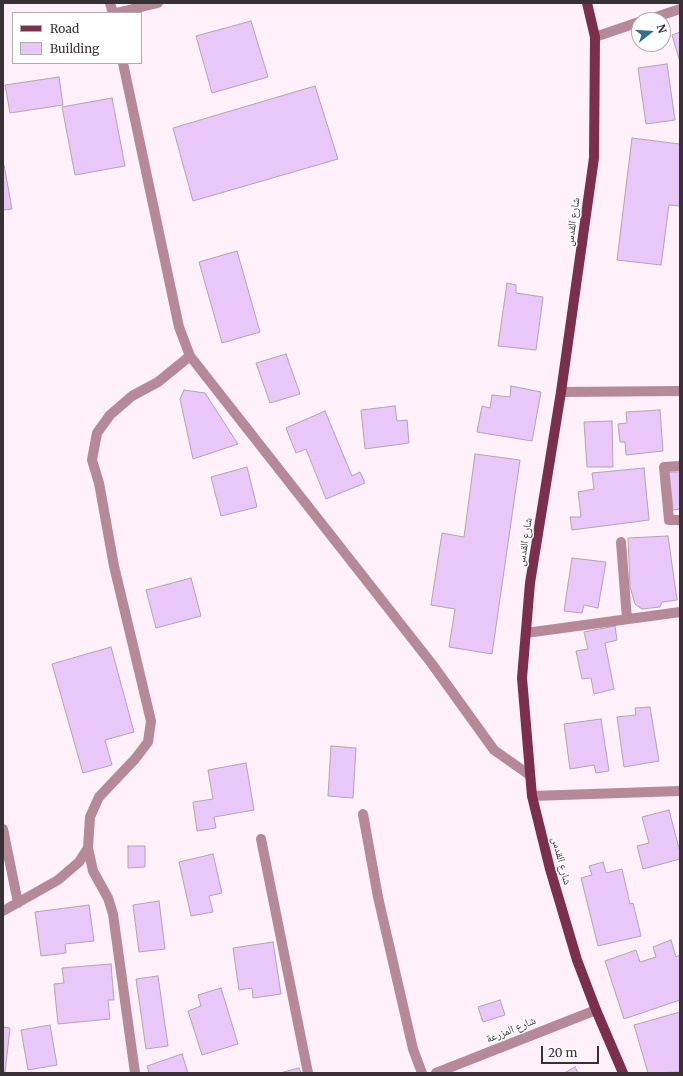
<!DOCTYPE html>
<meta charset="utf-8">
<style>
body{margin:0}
#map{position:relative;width:683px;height:1076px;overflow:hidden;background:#fff0fa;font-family:Merriweather,serif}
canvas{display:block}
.frame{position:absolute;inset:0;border:4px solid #373035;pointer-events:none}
.legend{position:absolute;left:12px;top:12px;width:130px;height:52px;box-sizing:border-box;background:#fff;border:1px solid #afacae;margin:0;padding:5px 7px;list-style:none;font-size:12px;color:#373035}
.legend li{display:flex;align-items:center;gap:8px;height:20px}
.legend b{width:20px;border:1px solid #afacae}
.north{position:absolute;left:631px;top:12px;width:40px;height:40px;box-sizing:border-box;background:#fff;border:1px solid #afacae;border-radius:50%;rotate:73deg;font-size:11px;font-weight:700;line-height:16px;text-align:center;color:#373035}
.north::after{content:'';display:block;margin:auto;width:14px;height:18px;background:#366f88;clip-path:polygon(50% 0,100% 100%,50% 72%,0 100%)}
.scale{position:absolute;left:541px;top:1046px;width:58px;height:18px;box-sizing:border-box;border:2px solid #373035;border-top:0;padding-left:5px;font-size:12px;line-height:14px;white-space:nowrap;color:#373035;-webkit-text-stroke:3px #fff;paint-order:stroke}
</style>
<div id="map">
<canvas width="683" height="1076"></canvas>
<div class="frame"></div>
<ul class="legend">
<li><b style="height:5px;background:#7a2f4d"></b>Road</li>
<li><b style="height:11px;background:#e9c7f9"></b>Building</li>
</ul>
<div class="north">N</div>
<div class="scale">20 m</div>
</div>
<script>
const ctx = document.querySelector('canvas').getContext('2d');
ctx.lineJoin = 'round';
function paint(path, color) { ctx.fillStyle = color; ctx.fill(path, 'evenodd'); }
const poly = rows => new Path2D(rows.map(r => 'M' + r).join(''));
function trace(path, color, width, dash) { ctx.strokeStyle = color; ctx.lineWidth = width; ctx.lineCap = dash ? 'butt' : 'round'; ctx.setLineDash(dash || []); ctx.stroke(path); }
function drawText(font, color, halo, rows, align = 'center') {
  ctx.font = font + ' Merriweather,"Noto Naskh Arabic",serif'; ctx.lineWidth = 3; ctx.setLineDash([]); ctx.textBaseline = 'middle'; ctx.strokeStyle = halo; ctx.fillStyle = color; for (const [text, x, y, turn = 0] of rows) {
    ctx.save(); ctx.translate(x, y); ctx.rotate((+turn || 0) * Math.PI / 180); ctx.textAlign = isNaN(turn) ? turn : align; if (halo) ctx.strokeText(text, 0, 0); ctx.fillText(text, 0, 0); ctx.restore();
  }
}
const building = poly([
 [251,21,268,77,212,93,196,36,251,21],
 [680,32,680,62,672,35,680,32],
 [667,64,675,120,646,124,638,68,667,64],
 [59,77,63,105,10,113,5,85,59,77],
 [315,86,338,159,193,201,173,128,315,86],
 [112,98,125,166,75,175,62,107,112,98],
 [632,138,680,144,680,206,669,205,661,265,617,260,632,138],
 [3,165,4,165,12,209,3,210,3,165],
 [237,251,260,332,222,343,199,262,237,251],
 [507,283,516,285,516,293,543,297,536,350,498,346,507,283],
 [286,354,300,394,270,403,256,363,286,354],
 [511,386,541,392,532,441,477,432,482,406,490,408,492,395,510,397,511,386],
 [184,390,205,393,238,444,193,459,180,399,184,390],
 [395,406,397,421,407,420,409,443,365,449,361,410,395,406],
 [660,410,663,451,626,455,625,442,620,442,618,424,627,423,626,412,660,410],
 [325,411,352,476,360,472,365,483,326,499,306,449,296,453,286,428,325,411],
 [612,421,613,467,587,467,584,422,612,421],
 [475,454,520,460,492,654,449,647,455,609,431,605,442,533,464,537,475,454],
 [247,467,257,507,221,516,211,477,247,467],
 [644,468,649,520,572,530,570,517,581,517,578,492,594,489,592,473,644,468],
 [669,472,680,472,680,509,673,510,669,472],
 [668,536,677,600,662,602,660,607,642,609,635,604,630,587,628,538,668,536],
 [572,558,606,562,598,608,584,605,582,613,564,611,572,558],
 [191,578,201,616,156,628,146,590,191,578],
 [615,626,617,640,605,643,614,689,594,694,591,678,582,679,576,651,588,649,584,632,615,626],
 [111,647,134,732,105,740,112,765,83,773,52,664,111,647],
 [650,707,659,761,624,767,617,717,636,715,635,708,650,707],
 [601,719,609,771,596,773,594,765,570,769,564,724,601,719],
 [331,746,356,748,353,798,328,796,331,746],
 [246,763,254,810,214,817,216,828,197,831,193,802,213,799,208,770,246,763],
 [669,810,680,852,680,859,643,869,637,846,649,843,642,817,669,810],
 [128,846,145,846,145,867,128,868,128,846],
 [213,854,222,893,209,896,213,912,191,916,179,862,213,854],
 [603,862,606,873,622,869,630,904,633,903,641,936,598,946,581,878,592,875,589,866,603,862],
 [159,901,165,949,139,952,133,905,159,901],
 [89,905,94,941,65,944,66,953,41,956,35,912,89,905],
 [671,940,676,957,680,955,680,1000,624,1019,605,961,636,950,640,962,656,957,653,947,671,940],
 [273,942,281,994,253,998,252,988,239,990,233,948,273,942],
 [111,964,114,1000,108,1000,110,1019,58,1024,54,984,64,983,62,968,111,964],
 [158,976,168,1046,146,1049,136,979,158,976],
 [221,988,238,1044,202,1055,188,1011,201,1006,198,995,221,988],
 [500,1000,505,1015,483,1022,478,1007,500,1000],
 [680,1012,680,1072,648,1073,634,1025,680,1012],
 [50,1025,57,1065,28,1070,21,1030,50,1025],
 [3,1027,10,1028,5,1073,3,1073,3,1027],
 [182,1054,188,1073,149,1073,147,1066,182,1054],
 [575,1067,578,1073,564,1073,575,1067],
 [299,1068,301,1073,280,1073,299,1068]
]);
paint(building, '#e9c7f9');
trace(building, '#afa4b4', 1);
trace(poly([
 [110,3,113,13],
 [116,13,158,3],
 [647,20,680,9],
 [595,37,639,22],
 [123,63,179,327,190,356,432,664,494,750,528,774],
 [561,392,680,391],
 [680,466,664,467,669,520,680,520],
 [621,542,627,619],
 [526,633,680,612],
 [532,796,680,791],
 [363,814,378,897,413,1049,422,1073],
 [3,829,18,903],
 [261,839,308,1073],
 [3,911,58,880,79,862,88,848],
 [135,1073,113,914,108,898,93,871,88,848,90,817,99,797,135,759,148,742,151,721,114,566,99,483,92,460,97,433,110,415,132,396,158,382,190,356],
 [436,1073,596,1010]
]), '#b68998', 10);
trace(poly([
 [587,3,595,37,594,158,561,392,530,583,522,678,532,796,550,869,577,960,596,1010,623,1073]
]), '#7a2f4d', 10);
drawText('11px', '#373035', '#fff', [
 ["شارع القدس",573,222,-82],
 ["شارع القدس",525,542,-81],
 ["شارع القدس",561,861,75],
 ["شارع المزرعة",511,1030,-22]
]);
</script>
